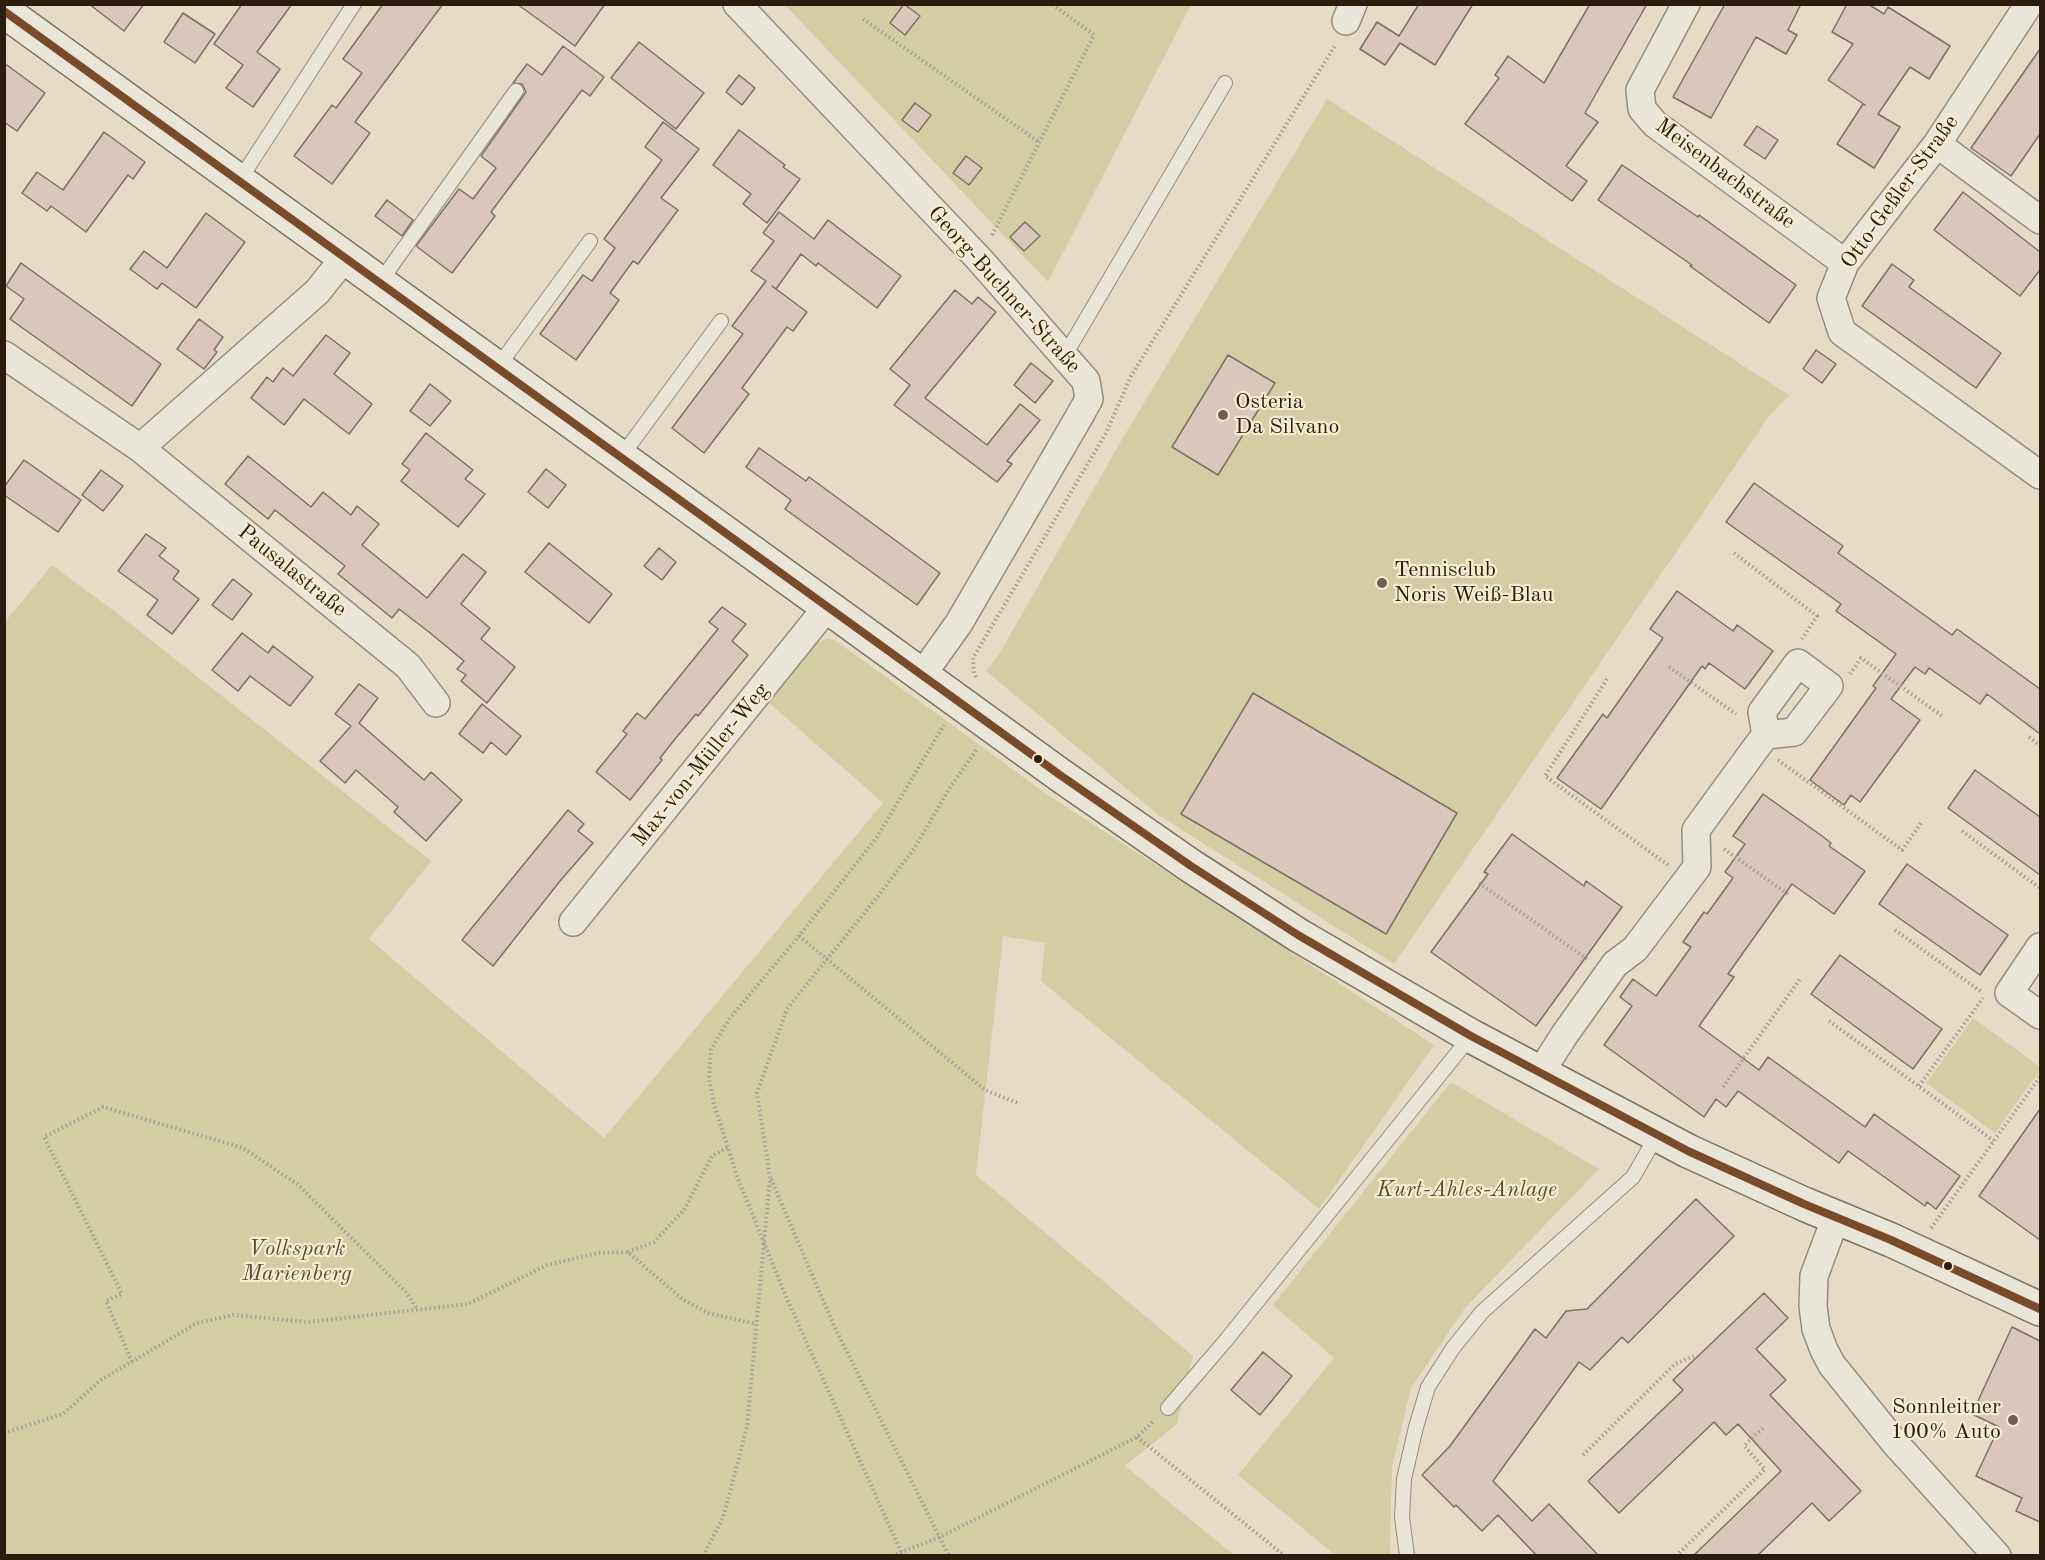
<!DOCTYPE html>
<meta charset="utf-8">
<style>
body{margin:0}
#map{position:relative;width:2045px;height:1560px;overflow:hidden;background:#e6dcc5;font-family:"Old Standard TT",serif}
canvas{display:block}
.frame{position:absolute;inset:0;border:6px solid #2b1e0e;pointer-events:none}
</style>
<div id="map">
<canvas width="2045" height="1560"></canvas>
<div class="frame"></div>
</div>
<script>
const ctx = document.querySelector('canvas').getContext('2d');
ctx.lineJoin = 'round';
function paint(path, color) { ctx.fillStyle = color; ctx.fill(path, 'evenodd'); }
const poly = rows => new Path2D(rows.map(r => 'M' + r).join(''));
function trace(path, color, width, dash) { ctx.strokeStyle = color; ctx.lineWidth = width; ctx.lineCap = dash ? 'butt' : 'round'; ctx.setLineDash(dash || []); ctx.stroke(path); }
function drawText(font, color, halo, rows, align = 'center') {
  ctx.font = font + ' "Old Standard TT",serif'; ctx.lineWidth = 4.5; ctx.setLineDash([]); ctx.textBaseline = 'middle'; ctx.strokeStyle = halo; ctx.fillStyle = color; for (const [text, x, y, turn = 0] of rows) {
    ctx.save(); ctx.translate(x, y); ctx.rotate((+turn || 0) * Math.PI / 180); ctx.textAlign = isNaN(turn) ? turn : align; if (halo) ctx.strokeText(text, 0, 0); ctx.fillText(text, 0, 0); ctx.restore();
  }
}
paint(poly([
 [785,5,1191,5,1048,282],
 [1327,99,1789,395,1770,415,1394,964,1157,814,986,671,999,654,1121,441],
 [52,565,118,614,431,861,369,939,604,1138,883,803,767,701,813,645,828,638,836,641,940,716,1045,793,1434,1045,1319,1209,1041,981,1045,943,1003,936,976,1175,1193,1356,1177,1424,1125,1466,1234,1555,5,1556,4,623],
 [1973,1018,2040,1067,2040,1070,1995,1133,1926,1083],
 [1451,1082,1599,1169,1465,1308,1411,1388,1392,1467,1390,1555,1335,1555,1238,1475,1334,1358,1273,1305]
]), '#d3cda4');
const building = poly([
 [89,4,144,4,124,31,89,4],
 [242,4,292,4,257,52,280,69,253,107,226,88,243,65,214,44,242,4],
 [383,4,443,4,355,122,370,133,332,184,294,156,332,105,336,108,362,73,343,59,383,4],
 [517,4,605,4,575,46,517,4],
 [904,4,920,16,905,35,890,23,904,4],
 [1419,4,1473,4,1435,65,1400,43,1385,65,1360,49,1377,22,1399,36,1419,4],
 [1590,4,1647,4,1585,113,1598,122,1566,166,1587,181,1572,201,1465,124,1499,78,1495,75,1508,56,1544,83,1590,4],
 [1725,4,1801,4,1788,30,1797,35,1786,54,1756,37,1711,118,1673,97,1725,4],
 [1847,4,1868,4,1884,14,1888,7,1950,46,1929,79,1910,67,1878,114,1900,127,1874,168,1837,144,1863,104,1865,105,1828,80,1853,44,1832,32,1847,4],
 [183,13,215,34,195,63,164,42,183,13],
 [639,42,704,93,676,129,611,78,639,42],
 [563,46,604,77,590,96,582,90,491,212,495,216,452,273,416,246,459,189,473,199,496,168,481,156,526,92,522,84,513,83,527,64,542,75,563,46],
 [2040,49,2040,134,2011,176,1971,148,2040,49],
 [4,63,45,93,17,131,4,122,4,63],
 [739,75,755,88,742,105,726,92,739,75],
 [915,103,931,115,918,132,902,120,915,103],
 [663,122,699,149,661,198,678,210,638,264,633,261,610,293,619,300,576,360,540,334,583,275,592,281,615,248,604,239,662,160,645,147,663,122],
 [1757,126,1778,140,1765,159,1744,145,1757,126],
 [739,130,785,165,783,167,800,179,767,223,743,204,751,194,713,165,739,130],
 [104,132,145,162,133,179,128,175,86,232,51,206,47,211,22,193,37,172,63,190,104,132],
 [966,156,982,168,969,185,953,173,966,156],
 [1622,165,1698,217,1699,215,1796,285,1769,323,1690,266,1692,265,1598,200,1622,165],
 [1963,192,2040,252,2040,270,2020,296,1934,230,1963,192],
 [387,200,413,220,402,236,375,216,387,200],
 [779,212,814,239,828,220,901,276,877,308,818,263,816,266,801,254,776,289,772,286,807,312,793,331,787,327,742,388,749,394,704,453,672,428,743,334,732,326,766,281,751,271,774,241,763,233,779,212],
 [206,213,245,242,196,308,162,283,157,289,130,269,144,251,167,268,206,213],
 [1025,222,1040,236,1024,251,1010,237,1025,222],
 [21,263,161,364,132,406,10,319,24,299,6,286,21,263],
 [1892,264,1914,280,1909,287,2001,353,1976,388,1862,306,1892,264],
 [955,290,972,304,978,297,996,312,925,398,987,445,1020,404,1040,420,1007,461,1012,464,997,482,894,405,910,385,890,369,955,290],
 [199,319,223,337,214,350,217,352,204,369,177,349,199,319],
 [326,335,350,353,334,374,372,404,349,434,304,399,284,425,251,398,267,377,273,382,283,368,293,376,326,335],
 [1816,350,1836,364,1822,383,1803,369,1816,350],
 [1228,355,1275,383,1218,475,1172,447,1228,355],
 [1031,363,1053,381,1035,403,1014,385,1031,363],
 [430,384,451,401,430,426,410,411,430,384],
 [426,433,473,470,465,479,485,494,458,527,401,481,410,470,402,464,426,433],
 [759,448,806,481,809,477,940,573,917,605,785,509,791,500,746,467,759,448],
 [248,456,311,507,323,492,351,515,357,506,379,524,362,545,427,598,463,554,486,572,461,604,490,628,481,639,515,667,487,703,461,681,466,675,457,669,464,661,429,632,399,609,392,618,338,574,345,566,275,510,268,519,225,484,248,456],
 [24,460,81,500,58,532,4,495,4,487,24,460],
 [546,469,566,485,548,508,528,492,546,469],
 [101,470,123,486,103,511,82,495,101,470],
 [1754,483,1843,546,1838,553,1952,635,1957,629,2040,689,2040,734,1987,694,1980,704,1929,668,1925,674,1915,667,1891,699,1920,720,1860,802,1851,795,1844,805,1810,780,1876,688,1873,686,1896,654,1836,611,1841,604,1726,522,1754,483],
 [146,534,166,548,159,556,179,571,173,579,199,599,172,634,147,615,158,600,118,571,146,534],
 [549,543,612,594,589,623,525,572,549,543],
 [659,548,676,562,662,580,644,566,659,548],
 [233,579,252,594,232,620,212,605,233,579],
 [1677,591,1733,631,1737,625,1773,651,1745,689,1709,663,1705,669,1702,666,1601,809,1557,778,1603,714,1607,718,1663,638,1650,629,1677,591],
 [722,607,746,624,732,641,748,655,698,716,696,714,675,739,660,758,662,760,630,800,596,772,627,734,623,731,637,713,645,719,718,629,709,622,722,607],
 [242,633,268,653,273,646,313,677,290,706,250,676,238,691,212,670,242,633],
 [359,684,378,698,359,723,424,780,431,772,462,800,426,841,394,812,398,807,356,770,345,783,320,761,351,726,335,714,359,684],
 [1253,693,1457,813,1386,934,1181,814,1253,693],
 [482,704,521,736,506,755,491,742,483,753,459,734,482,704],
 [1975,770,2040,817,2040,875,1948,808,1975,770],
 [1763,794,1822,836,1831,843,1829,846,1865,871,1834,914,1792,884,1728,974,1734,977,1699,1026,1759,1070,1768,1057,1865,1127,1874,1114,1960,1176,1936,1209,1927,1202,1925,1206,1848,1151,1839,1163,1738,1091,1726,1107,1716,1099,1704,1117,1604,1045,1632,1006,1620,997,1633,979,1656,996,1691,947,1683,942,1704,912,1707,914,1733,878,1725,872,1745,844,1733,836,1763,794],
 [568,810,584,824,578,831,593,843,560,881,493,966,462,940,568,810],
 [1512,834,1584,886,1586,881,1622,907,1536,1026,1431,952,1488,874,1484,872,1512,834],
 [1907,864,2008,935,1980,975,1879,904,1907,864],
 [1840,955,1942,1029,1913,1069,1811,994,1840,955],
 [2040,1109,2040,1240,1979,1196,2040,1109],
 [1696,1199,1734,1236,1628,1343,1622,1337,1590,1370,1579,1362,1493,1481,1532,1521,1549,1504,1599,1556,1537,1556,1498,1515,1482,1531,1456,1505,1454,1507,1422,1475,1450,1446,1535,1329,1546,1338,1566,1311,1587,1309,1696,1199],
 [1764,1293,1788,1318,1756,1349,1786,1380,1770,1395,1861,1491,1829,1521,1812,1503,1757,1556,1693,1556,1781,1471,1738,1424,1726,1435,1714,1422,1619,1513,1588,1481,1683,1390,1673,1380,1764,1293],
 [2012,1327,2040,1341,2040,1522,2016,1511,2022,1498,1976,1476,1999,1427,1972,1414,2012,1327],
 [1263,1352,1292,1376,1260,1415,1231,1390,1263,1352]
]);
paint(building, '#d8c7ba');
trace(building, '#7a7365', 1.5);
const lane = poly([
 [239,181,354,4],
 [380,282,516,91],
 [1065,355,1225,83],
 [497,368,590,241],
 [621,457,721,321],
 [1168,1408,1227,1339,1471,1036],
 [1407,1556,1402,1517,1404,1479,1416,1427,1428,1387,1453,1348,1482,1312,1633,1177,1657,1135]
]);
const street = poly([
 [737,4,979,259,1086,381,1089,399,1079,417,959,623,922,675],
 [1686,4,1640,90,1642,109,1655,124,1845,263],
 [2029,4,1937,144,1845,263,1831,298,1842,332,2040,475],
 [1346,21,1353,4],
 [1937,144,2040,220],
 [4,355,140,448,317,292,345,257],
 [140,448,408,666,436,703],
 [573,922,828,606],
 [2040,947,2009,993,2040,1015],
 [1540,1073,1565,1034,1615,964,1635,949,1697,867,1696,830,1758,745,1766,735,1794,732,1829,686,1798,663,1762,712,1766,735],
 [1836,1217,1814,1276,1813,1306,1816,1329,1824,1350,1832,1365,1895,1443,1997,1556]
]);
const secondary = poly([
 [4,11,1060,775,1191,866,1298,935,1471,1036,1688,1151,1804,1204,1891,1240,2040,1309]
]);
trace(lane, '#948d7e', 16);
trace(street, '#948d7e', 30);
trace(secondary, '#7a7365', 36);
trace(poly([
 [863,19,1039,142],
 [992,235,1094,35,1052,4],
 [1734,553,1817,616,1802,639],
 [1669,667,1736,714],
 [1850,674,1861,658,1942,716],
 [976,677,974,673,973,658,1106,433,1131,376,1336,44],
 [1607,679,1545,776,1668,865],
 [2029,737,2040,746],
 [1778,760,1902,850,1921,823],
 [1962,831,2040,888],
 [1724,849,1789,895],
 [1479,883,1587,959],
 [1895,930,1983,993],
 [799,936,985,1090,1020,1104],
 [1829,1021,1994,1141],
 [1919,1086,1983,998],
 [1723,1087,1800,979],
 [771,1179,835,1328,949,1556],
 [1931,1228,2040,1077],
 [628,1252,654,1242,684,1210,712,1156,728,1147],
 [132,1362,106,1301,122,1294,44,1137,103,1107,243,1148,297,1184,406,1292,417,1309],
 [4,1433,63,1414,101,1380,197,1323,233,1315,308,1322,468,1304,547,1265,598,1253,628,1252,682,1299,708,1313,756,1324],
 [1137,1437,1285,1556],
 [1583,1455,1675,1364,1694,1356],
 [703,1556,723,1518,747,1427,770,1177,757,1093,787,1009,878,896,914,849,949,789,977,749],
 [892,1556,940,1537,1137,1437,1154,1421],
 [903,1556,787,1299,738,1179,714,1104,709,1078,711,1049,730,1018,799,936,877,837,944,725],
 [1676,1556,1765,1469,1744,1446,1763,1428]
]), '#a5a096', 4, [1.5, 3]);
trace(lane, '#eae5d9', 14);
trace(street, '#eae5d9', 27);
trace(secondary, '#eae5d9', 33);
trace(poly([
 [4,11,1060,775,1191,866,1298,935,1471,1036,1688,1151,1804,1204,1891,1240,2040,1309]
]), '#7a4b2a', 8);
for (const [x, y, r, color] of [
 [1223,415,6,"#6c604e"],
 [1382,583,6,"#6c604e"],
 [1038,759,5,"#2b1e0e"],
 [1948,1266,5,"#2b1e0e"],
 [2013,1420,6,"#6c604e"]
]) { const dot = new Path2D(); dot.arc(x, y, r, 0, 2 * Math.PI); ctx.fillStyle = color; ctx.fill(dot); trace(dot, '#f8ecd0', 2); }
drawText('22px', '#2b1e0e', '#f8ecd0', [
 ["Meisenbachstraße",1725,174,37],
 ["Otto-Geßler-Straße",1900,192,-54],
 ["Georg-Buchner-Straße",1004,290,48],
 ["Pausalastraße",292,571,39],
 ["Max-von-Müller-Weg",701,765,-51]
]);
drawText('22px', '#2b1e0e', '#f8ecd0', [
 ["Osteria",1235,402],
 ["Da Silvano",1235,427],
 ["Tennisclub",1394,570],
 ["Noris Weiß-Blau",1394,595],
 ["Sonnleitner",2001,1407,"right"],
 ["100% Auto",2001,1432,"right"]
], 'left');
drawText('italic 22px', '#594f33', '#f8ecd0', [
 ["Kurt-Ahles-Anlage",1467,1190],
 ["Volkspark",297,1249],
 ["Marienberg",297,1274]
]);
</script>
